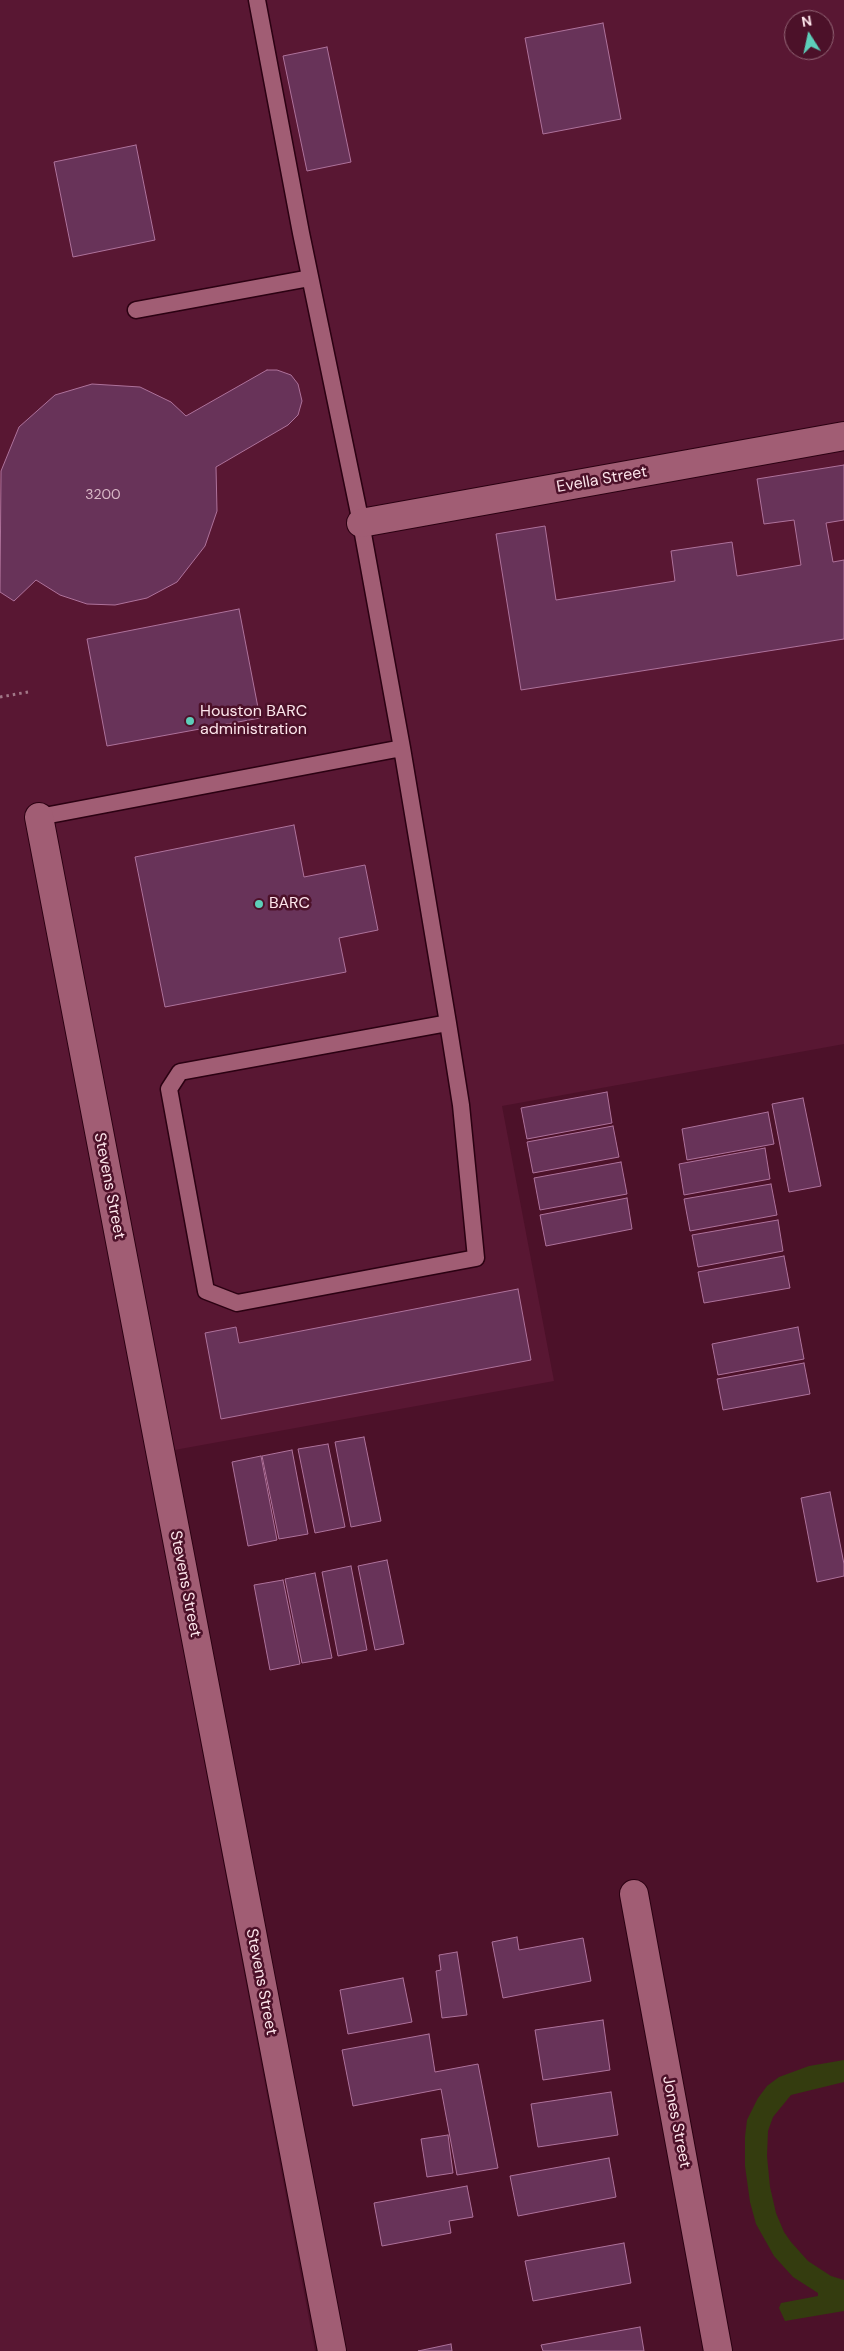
<!DOCTYPE html>
<style>
body{margin:0}
#map{position:relative;width:844px;height:2351px;overflow:hidden;background:#4c1129;font-family:"DM Sans",sans-serif}
canvas{display:block}
.north{position:absolute;left:784px;top:10px;width:50px;height:50px;box-sizing:border-box;background:#4c1129;border:1px solid #936677;border-radius:50%;rotate:350deg;font-size:14px;font-weight:700;line-height:20px;text-align:center;color:#fde5eb}
.north::after{content:'';display:block;margin:auto;width:18px;height:22px;background:#5dceb9;clip-path:polygon(50% 0,100% 100%,50% 72%,0 100%)}
</style>
<div id="map">
<canvas width="844" height="2351"></canvas>
<div class="north">N</div>
</div>
<script>
const ctx = document.querySelector('canvas').getContext('2d');
ctx.lineJoin = 'round';
function paint(path, color) { ctx.fillStyle = color; ctx.fill(path, 'evenodd'); }
const poly = rows => new Path2D(rows.map(r => 'M' + r).join(''));
function trace(path, color, width, dash) { ctx.strokeStyle = color; ctx.lineWidth = width; ctx.lineCap = dash ? 'butt' : 'round'; ctx.setLineDash(dash || []); ctx.stroke(path); }
function drawText(font, color, halo, rows, align = 'center') {
  ctx.font = font + ' "DM Sans",sans-serif'; ctx.lineWidth = 5; ctx.setLineDash([]); ctx.textBaseline = 'middle'; ctx.strokeStyle = halo; ctx.fillStyle = color; for (const [text, x, y, turn = 0] of rows) {
    ctx.save(); ctx.translate(x, y); ctx.rotate((+turn || 0) * Math.PI / 180); ctx.textAlign = isNaN(turn) ? turn : align; if (halo) ctx.strokeText(text, 0, 0); ctx.fillText(text, 0, 0); ctx.restore();
  }
}
paint(poly([
 [0,0,844,0,844,1044,502,1106,554,1381,147,1455,315,2351,0,2351],
 [794,20,824,20,824,50,794,50]
]), '#591733');
paint(poly([
 [844,2060,844,2082,791,2095,773,2117,768,2131,767,2156,770,2187,776,2213,784,2232,791,2242,808,2261,831,2276,844,2280,844,2311,785,2321,779,2308,781,2303,818,2296,818,2293,793,2277,774,2256,756,2224,750,2202,745,2166,745,2137,747,2120,758,2098,767,2086,779,2077,809,2066]
]), '#343c0f');
const building = poly([
 [603,23,621,119,543,134,525,38,603,23],
 [327,47,351,162,307,171,283,56,327,47],
 [136,145,155,240,73,257,54,162,136,145],
 [267,370,277,370,291,375,298,384,302,401,298,415,288,425,216,467,217,511,205,546,177,582,147,598,115,605,87,604,60,595,36,580,14,601,0,592,1,471,19,427,55,395,92,384,140,387,171,402,186,416,267,370],
 [844,465,844,520,826,523,833,562,844,560,844,639,521,690,496,534,545,526,556,600,675,581,671,551,732,542,737,576,801,565,794,520,764,524,757,479,844,465],
 [239,609,260,718,107,746,87,639,239,609],
 [294,825,304,877,365,865,378,930,339,938,346,972,165,1007,135,857,294,825],
 [607,1092,612,1123,527,1139,521,1108,607,1092],
 [803,1098,821,1186,789,1192,772,1104,803,1098],
 [768,1112,774,1144,687,1160,682,1129,768,1112],
 [613,1126,619,1157,533,1173,527,1142,613,1126],
 [765,1148,770,1179,684,1195,679,1164,765,1148],
 [621,1162,627,1194,540,1210,534,1178,621,1162],
 [771,1184,777,1215,690,1231,684,1199,771,1184],
 [627,1198,632,1229,546,1246,540,1215,627,1198],
 [778,1220,783,1251,698,1267,692,1235,778,1220],
 [784,1256,790,1288,704,1303,698,1272,784,1256],
 [518,1289,531,1360,221,1419,205,1333,236,1327,239,1343,518,1289],
 [798,1327,804,1359,718,1375,712,1344,798,1327],
 [804,1363,810,1394,723,1410,717,1379,804,1363],
 [364,1437,381,1521,351,1527,335,1442,364,1437],
 [328,1444,345,1527,315,1533,298,1449,328,1444],
 [292,1450,308,1534,279,1539,262,1456,292,1450],
 [261,1456,277,1540,248,1546,232,1462,261,1456],
 [830,1492,844,1564,844,1576,817,1582,801,1498,830,1492],
 [387,1560,404,1644,375,1650,358,1566,387,1560],
 [351,1566,367,1650,338,1656,322,1572,351,1566],
 [315,1573,332,1658,302,1663,285,1579,315,1573],
 [283,1580,300,1664,270,1670,254,1585,283,1580],
 [517,1937,519,1950,583,1938,591,1981,503,1998,492,1942,517,1937],
 [457,1952,467,2015,442,2018,436,1971,441,1970,439,1955,457,1952],
 [403,1978,412,2022,348,2034,340,1990,403,1978],
 [603,2020,610,2070,543,2080,535,2030,603,2020],
 [429,2034,435,2072,478,2064,498,2168,457,2175,441,2089,353,2106,342,2050,429,2034],
 [611,2092,618,2135,538,2147,531,2104,611,2092],
 [448,2135,453,2173,427,2177,421,2139,448,2135],
 [609,2158,616,2197,518,2216,510,2176,609,2158],
 [467,2186,473,2217,449,2221,451,2233,382,2246,374,2203,467,2186],
 [624,2243,631,2283,533,2301,525,2261,624,2243],
 [640,2327,644,2351,543,2351,541,2345,640,2327],
 [451,2344,452,2351,418,2351,451,2344]
]);
paint(building, '#683359');
trace(building, '#ae729b', 1);
const service = poly([
 [257,0,301,233,361,523,402,748,448,1023,461,1105,476,1258,237,1303,206,1291,169,1089,180,1072,448,1023],
 [136,310,310,278],
 [39,817,402,748]
]);
const minor = poly([
 [361,523,844,436],
 [39,817,332,2351],
 [634,1894,718,2351]
]);
trace(service, '#2b0112', 19);
trace(minor, '#2b0112', 30);
trace(poly([
 [0,697,28,692]
]), '#a17787', 3, [2.5, 4]);
trace(service, '#a15d74', 16);
trace(minor, '#a15d74', 28);
for (const [x, y, r, color] of [
 [190,721,5,"#5dceb9"],
 [259,904,5,"#5dceb9"]
]) { const dot = new Path2D(); dot.arc(x, y, r, 0, 2 * Math.PI); ctx.fillStyle = color; ctx.fill(dot); trace(dot, '#4c1129', 2); }
drawText('14px', '#d8b8c6', null, [
 ["3200",103,495]
]);
drawText('16px', '#fde5eb', '#4c1129', [
 ["Evella Street",602,480,-10],
 ["Stevens Street",109,1186,79],
 ["Stevens Street",185,1584,79],
 ["Stevens Street",261,1982,79],
 ["Jones Street",676,2122,79]
]);
drawText('16px', '#fde5eb', '#4c1129', [
 ["Houston BARC",200,712],
 ["administration",200,730],
 ["BARC",269,904]
], 'left');
</script>
